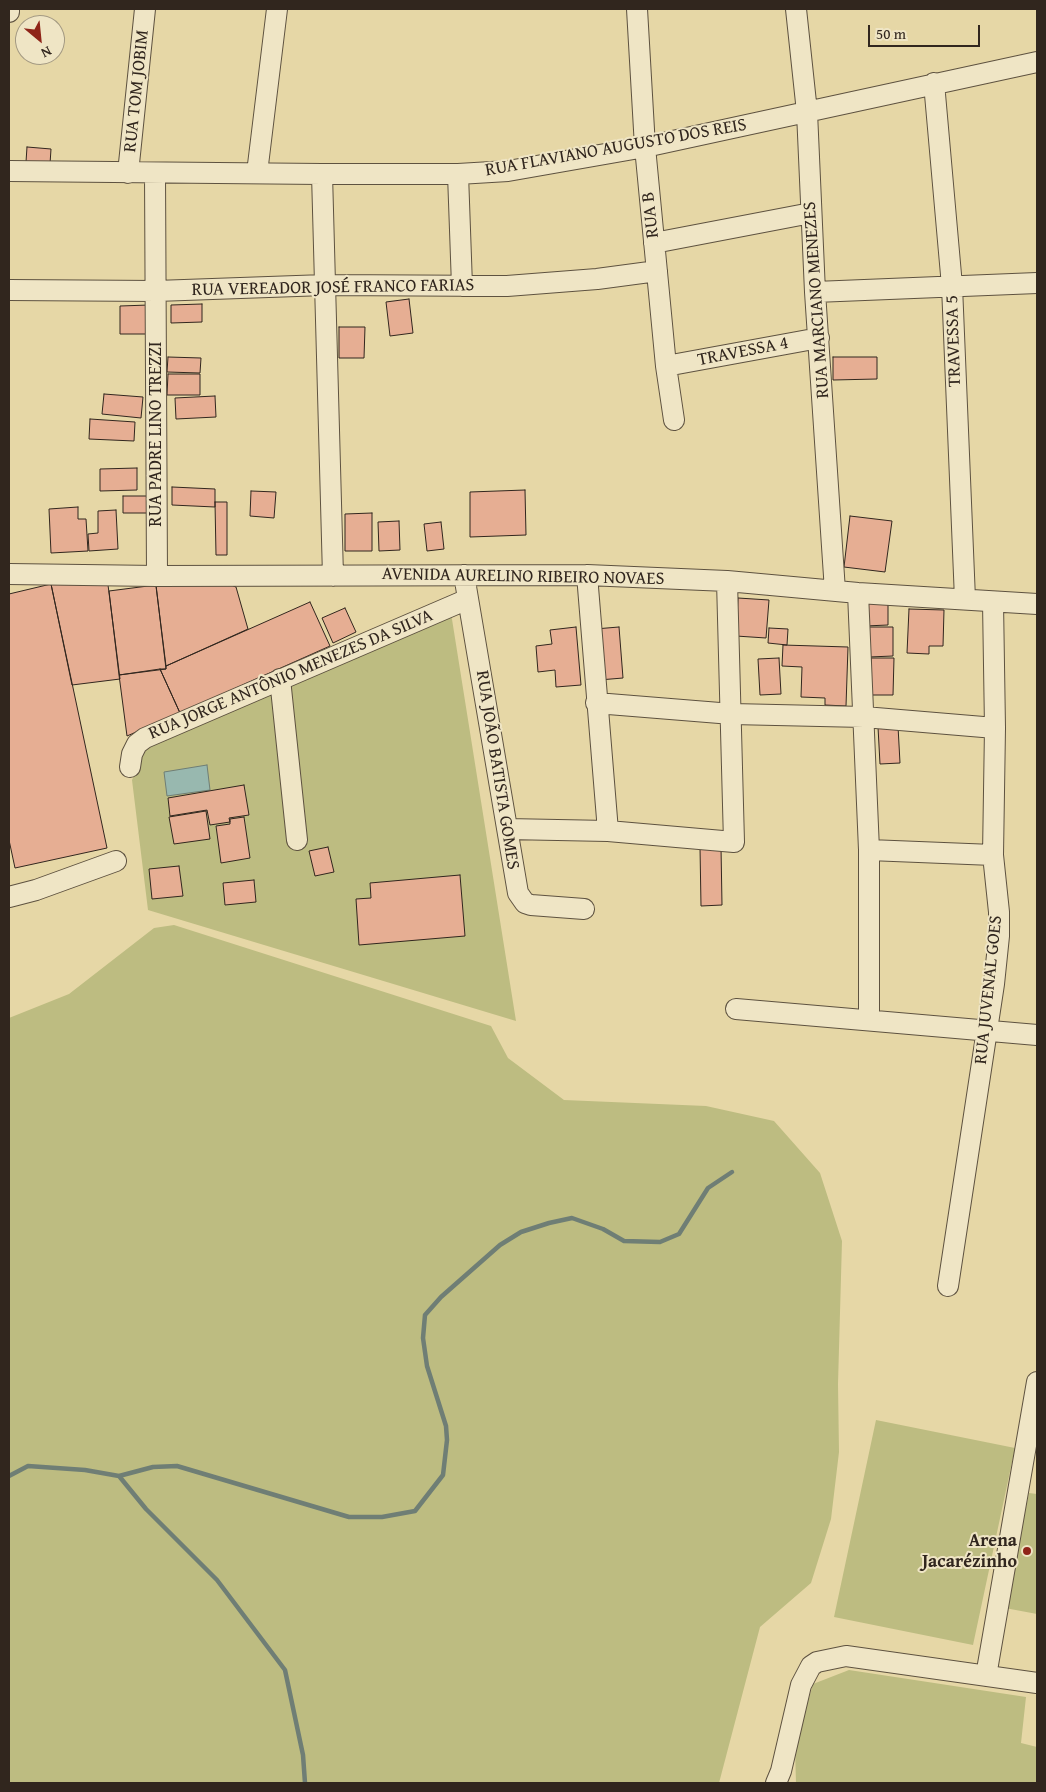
<!DOCTYPE html>
<meta charset="utf-8">
<style>
body{margin:0}
#map{position:relative;width:1046px;height:1792px;overflow:hidden;background:#e6d7a6;font-family:"Gentium Book Plus",serif}
canvas{display:block}
.frame{position:absolute;inset:0;border:10px solid #31261e;pointer-events:none}
.north{position:absolute;left:15px;top:15px;width:50px;height:50px;box-sizing:border-box;background:#efe5c5;border:1px solid #a39982;border-radius:50%;rotate:152deg;font-size:14px;font-weight:700;line-height:20px;text-align:center;color:#31261e}
.north::after{content:'';display:block;margin:auto;width:18px;height:22px;background:#8f2418;clip-path:polygon(50% 0,100% 100%,50% 72%,0 100%)}
.scale{position:absolute;left:868px;top:25px;width:112px;height:22px;box-sizing:border-box;border:2px solid #31261e;border-top:0;padding-left:6px;font-size:15px;line-height:18px;white-space:nowrap;color:#31261e;-webkit-text-stroke:4px #efe5c5;paint-order:stroke}
</style>
<div id="map">
<canvas width="1046" height="1792"></canvas>
<div class="frame"></div>
<div class="north">N</div>
<div class="scale">50 m</div>
</div>
<script>
const ctx = document.querySelector('canvas').getContext('2d');
ctx.lineJoin = 'round';
function paint(path, color) { ctx.fillStyle = color; ctx.fill(path, 'evenodd'); }
const poly = rows => new Path2D(rows.map(r => 'M' + r).join(''));
function trace(path, color, width, dash) { ctx.strokeStyle = color; ctx.lineWidth = width; ctx.lineCap = dash ? 'butt' : 'round'; ctx.setLineDash(dash || []); ctx.stroke(path); }
function drawText(font, color, halo, rows, align = 'center') {
  ctx.font = font + ' "Gentium Book Plus",serif'; ctx.lineWidth = 4; ctx.setLineDash([]); ctx.textBaseline = 'middle'; ctx.strokeStyle = halo; ctx.fillStyle = color; for (const [text, x, y, turn = 0] of rows) {
    ctx.save(); ctx.translate(x, y); ctx.rotate((+turn || 0) * Math.PI / 180); ctx.textAlign = isNaN(turn) ? turn : align; if (halo) ctx.strokeText(text, 0, 0); ctx.fillText(text, 0, 0); ctx.restore();
  }
}
paint(poly([
 [451,613,516,1021,148,910,132,780,148,745],
 [174,925,491,1026,508,1058,564,1100,706,1106,774,1121,820,1173,842,1241,838,1384,839,1452,831,1519,811,1583,760,1627,719,1783,9,1783,9,1018,69,994,154,928],
 [876,1420,1015,1448,973,1645,834,1617],
 [1029,1493,1037,1494,1037,1614,1005,1608],
 [849,1670,1026,1697,1021,1743,1037,1747,1037,1783,796,1783,795,1748,813,1684]
]), '#bdbc81');
const water = poly([
 [207,765,210,790,167,796,164,772,207,765]
]);
paint(water, '#98b8af');
trace(water, '#6f7e75', 1);
trace(poly([
 [9,1476,28,1466,85,1470,119,1476,146,1509,217,1580,285,1670,303,1755,305,1783],
 [119,1476,153,1467,177,1466,349,1517,382,1517,415,1511,443,1475,447,1440,446,1426,427,1366,423,1338,425,1315,441,1297,500,1245,521,1232,549,1223,572,1218,603,1229,624,1241,660,1242,679,1234,708,1188,732,1172]
]), '#6f7e75', 4.5);
const building = poly([
 [27,147,51,149,50,164,26,162,27,147],
 [409,299,413,333,390,336,386,302,409,299],
 [202,304,202,322,171,323,171,305,202,304],
 [149,305,149,334,120,334,120,306,149,305],
 [339,327,365,327,364,358,339,358,339,327],
 [168,357,201,358,200,373,167,372,168,357],
 [833,357,877,357,877,379,833,380,833,357],
 [168,374,200,374,200,395,167,395,168,374],
 [104,394,143,397,141,418,102,414,104,394],
 [215,396,216,417,176,419,175,398,215,396],
 [90,419,135,422,134,441,89,439,90,419],
 [137,468,137,490,100,491,100,469,137,468],
 [172,487,215,489,215,507,172,505,172,487],
 [525,490,526,535,470,537,470,492,525,490],
 [251,491,276,492,274,518,250,516,251,491],
 [123,496,149,496,149,513,123,513,123,496],
 [215,502,227,502,227,555,216,555,215,502],
 [78,507,78,519,86,519,88,551,51,553,49,509,78,507],
 [116,510,118,549,89,551,88,534,98,533,98,511,116,510],
 [372,513,372,551,345,551,345,514,372,513],
 [850,516,892,521,885,572,844,567,850,516],
 [399,521,400,550,379,551,378,522,399,521],
 [441,522,444,549,427,551,424,524,441,522],
 [107,577,120,679,72,685,51,584,107,577],
 [155,578,214,578,236,587,248,629,166,666,155,578],
 [51,584,107,848,15,868,9,840,9,594,51,584],
 [156,585,166,669,119,675,109,591,156,585],
 [738,598,769,600,766,638,736,636,738,598],
 [865,601,888,601,888,625,865,626,865,601],
 [310,602,330,646,180,713,160,669,166,669,166,666,310,602],
 [345,608,356,632,333,643,322,618,345,608],
 [909,609,944,610,943,646,929,646,929,654,907,653,909,609],
 [576,627,581,685,556,687,555,670,538,672,536,646,552,644,550,630,576,627],
 [619,627,623,678,599,680,595,629,619,627],
 [869,627,893,627,893,656,869,657,869,627],
 [769,628,788,629,787,645,768,643,769,628],
 [783,645,848,647,846,706,825,705,825,698,801,697,802,667,782,666,783,645],
 [779,658,781,694,760,695,758,659,779,658],
 [871,658,894,658,893,695,870,695,871,658],
 [160,669,180,713,127,736,119,675,160,669],
 [898,726,900,763,880,764,878,727,898,726],
 [244,785,249,815,229,818,230,822,210,825,207,810,170,816,168,798,244,785],
 [206,811,210,839,174,844,169,817,206,811],
 [244,817,250,858,221,863,216,826,230,824,230,819,244,817],
 [328,847,334,872,315,876,309,851,328,847],
 [700,847,721,847,722,905,701,906,700,847],
 [179,866,183,896,152,899,149,869,179,866],
 [460,875,465,936,359,945,356,899,371,898,370,883,460,875],
 [254,880,256,902,225,905,223,883,254,880]
]);
paint(building, '#e6ae93');
trace(building, '#31261e', 1);
const minor = poly([
 [637,9,645,147,666,366,674,420],
 [796,9,807,112,815,292,835,591],
 [9,12,9,9],
 [934,83,952,286,965,599],
 [9,171,322,174,458,174,508,171,645,147,1037,62],
 [128,173,145,9],
 [257,173,277,9],
 [155,174,157,576],
 [322,174,333,576],
 [458,174,462,286],
 [654,243,811,213],
 [9,290,156,291,325,285,507,286,597,279,657,271],
 [815,292,1037,283],
 [666,366,819,338],
 [9,574,157,576,587,575,727,581,858,593,1037,604],
 [464,575,518,893,525,903,531,905,584,909],
 [587,575,608,831],
 [858,593,869,850,869,1019],
 [280,679,297,840],
 [596,703,732,714,864,717,995,728],
 [130,767,132,754,137,744,145,738,468,599],
 [507,829,608,831,734,842,727,581],
 [869,850,993,855],
 [9,897,36,890,116,861],
 [736,1009,1037,1035],
 [948,1286,994,984,999,936,999,912,993,855,995,728,993,602],
 [986,1676,1037,1382],
 [776,1783,781,1771,801,1685,811,1666,817,1662,846,1656,1037,1683]
]);
trace(minor, '#5e5240', 22);
trace(minor, '#efe5c5', 20);
for (const [x, y, r, color] of [
 [1027,1551,5,"#8f2418"]
]) { const dot = new Path2D(); dot.arc(x, y, r, 0, 2 * Math.PI); ctx.fillStyle = color; ctx.fill(dot); trace(dot, '#efe5c5', 2); }
drawText('18px', '#31261e', '#efe5c5', [
 ["RUA TOM JOBIM",137,91,-84],
 ["RUA FLAVIANO AUGUSTO DOS REIS",616,148,-10],
 ["RUA B",651,215,-96],
 ["RUA VEREADOR JOSÉ FRANCO FARIAS",333,288,-1],
 ["RUA MARCIANO MENEZES",817,300,-94],
 ["TRAVESSA 5",954,341,-92],
 ["TRAVESSA 4",743,352,-11],
 ["RUA PADRE LINO TREZZI",156,434,-90],
 ["AVENIDA AURELINO RIBEIRO NOVAES",523,577,1],
 ["RUA JORGE ANTÔNIO MENEZES DA SILVA",291,675,-23],
 ["RUA JOÃO BATISTA GOMES",497,770,81],
 ["RUA JUVENAL GOES",989,990,-84]
]);
drawText('bold 18px', '#31261e', '#efe5c5', [
 ["Arena",1017,1541],
 ["Jacarézinho",1017,1562]
], 'right');
</script>
